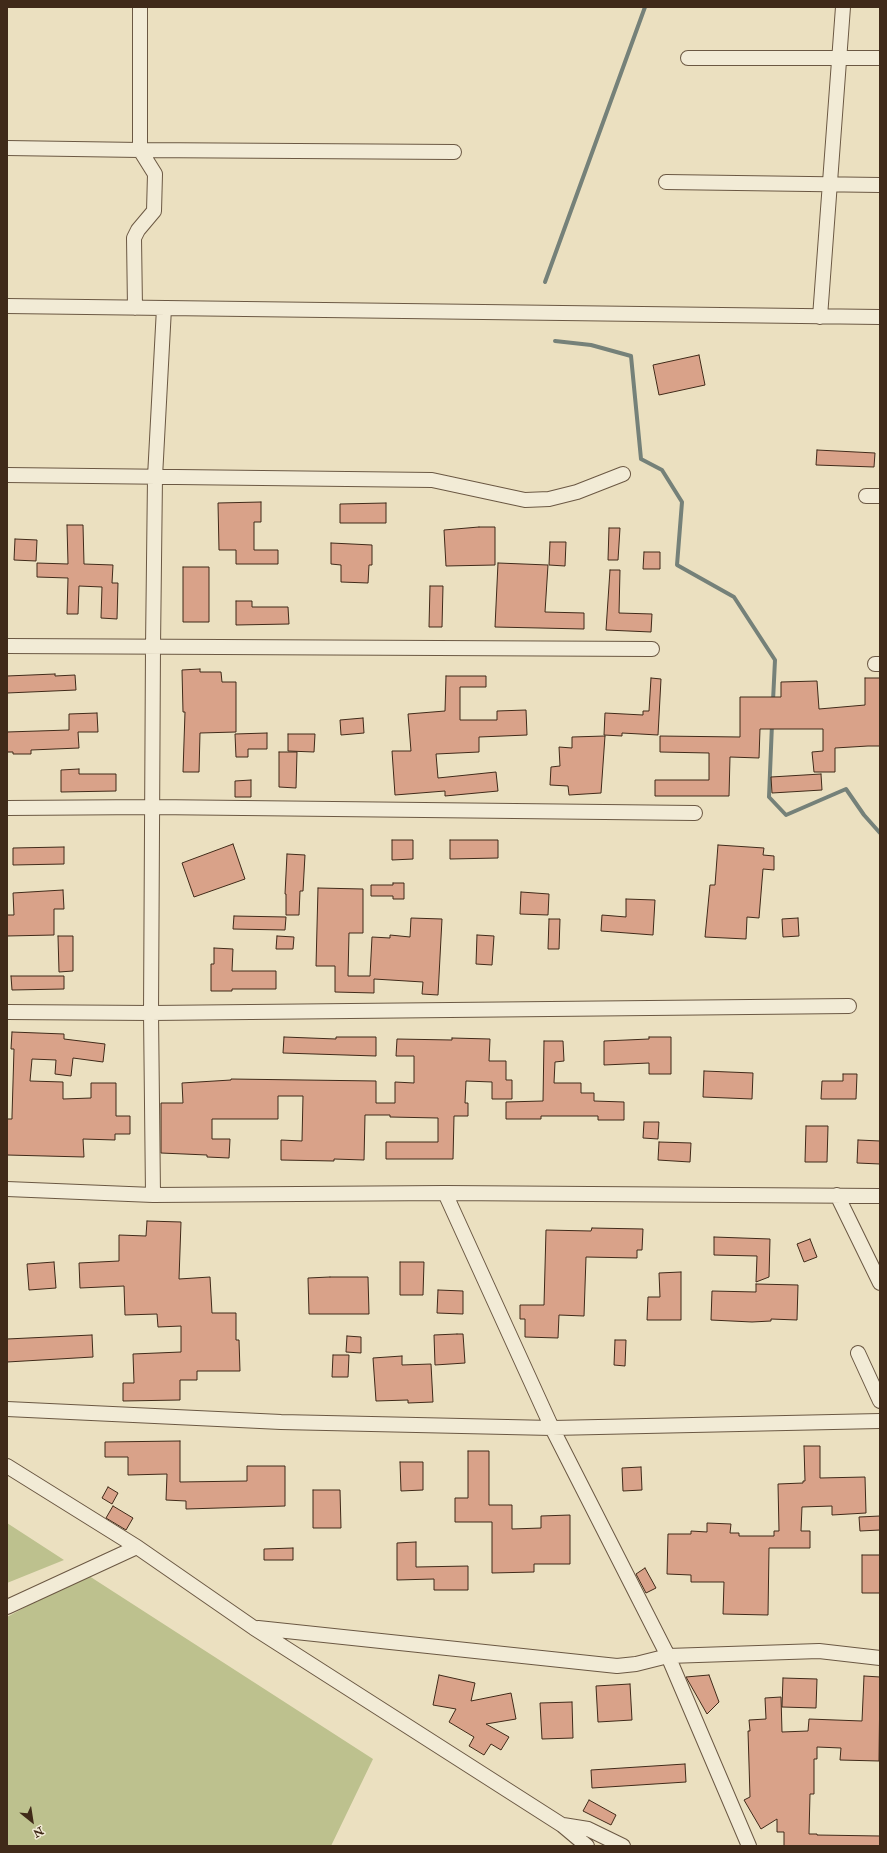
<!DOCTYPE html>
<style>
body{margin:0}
#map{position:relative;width:887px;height:1853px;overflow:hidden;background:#ebe0c0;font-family:"IM FELL Double Pica",serif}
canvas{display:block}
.frame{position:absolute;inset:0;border:8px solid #402a19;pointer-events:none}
.north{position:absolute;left:12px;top:1801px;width:40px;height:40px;-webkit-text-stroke:3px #f2ebd6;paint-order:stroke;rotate:150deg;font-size:11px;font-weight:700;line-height:16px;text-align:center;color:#402a19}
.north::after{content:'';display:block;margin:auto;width:14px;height:18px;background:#402a19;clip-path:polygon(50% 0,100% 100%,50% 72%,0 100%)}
</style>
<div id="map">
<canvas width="887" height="1853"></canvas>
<div class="frame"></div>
<div class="north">N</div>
</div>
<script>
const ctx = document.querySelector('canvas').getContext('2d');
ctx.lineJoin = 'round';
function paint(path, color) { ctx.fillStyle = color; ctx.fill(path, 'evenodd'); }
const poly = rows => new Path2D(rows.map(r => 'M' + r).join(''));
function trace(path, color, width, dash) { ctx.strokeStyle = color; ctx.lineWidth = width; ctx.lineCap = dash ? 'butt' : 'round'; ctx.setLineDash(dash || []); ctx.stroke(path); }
paint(poly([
 [7,1523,64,1560,7,1583],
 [86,1574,373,1759,331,1846,7,1846,7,1617]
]), '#bdc18e');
trace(poly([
 [545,282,645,7],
 [555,341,591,345,631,356,641,459,662,470,682,502,677,565,734,597,775,660,773,701],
 [772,724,769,797,786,815,846,789,864,815,880,833]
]), '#758179', 4);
const building = poly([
 [699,355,705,385,659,395,653,365,699,355],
 [817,450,875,453,874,467,816,465,817,450],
 [261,502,261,522,254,522,254,550,278,550,278,564,236,564,236,550,219,550,218,503,261,502],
 [386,503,386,523,340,523,340,504,386,503],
 [67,525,83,525,84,564,113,565,112,583,118,583,117,619,101,618,102,587,79,586,78,614,67,614,68,578,37,577,37,563,68,564,67,525],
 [479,527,495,527,495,565,446,566,444,530,479,527],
 [609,528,620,528,618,560,608,560,609,528],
 [15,539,37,540,36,561,14,560,15,539],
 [550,542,566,542,565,566,549,565,550,542],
 [331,543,372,545,372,565,369,565,368,583,341,582,341,565,331,564,331,543],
 [644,552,660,552,660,569,643,569,644,552],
 [498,563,548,565,545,612,584,613,584,629,495,627,498,563],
 [183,567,209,567,209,622,183,622,183,567],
 [610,570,620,570,619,613,652,614,651,632,606,630,610,570],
 [430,586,443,586,442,627,429,627,430,586],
 [236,601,252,601,252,607,288,607,289,624,236,625,236,601],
 [200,669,200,672,221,672,222,682,236,682,236,732,200,733,199,772,183,772,185,712,183,712,182,670,200,669],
 [55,674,55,676,75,675,76,690,7,693,7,676,55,674],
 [446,676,486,676,486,687,460,687,460,720,497,720,497,711,526,710,527,735,479,737,479,752,436,754,438,778,496,772,498,791,445,796,445,791,395,795,392,751,411,751,408,714,445,711,446,676],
 [651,678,661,679,658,735,622,733,622,736,604,735,605,713,643,715,643,711,649,711,651,678],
 [865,678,880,678,880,746,868,746,835,748,835,772,814,772,812,752,823,751,823,729,760,729,759,758,730,757,729,796,655,796,655,780,709,780,709,753,660,752,660,736,740,737,740,697,781,697,781,682,817,681,819,709,865,705,865,678],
 [97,713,98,732,78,732,79,748,31,750,31,754,13,754,13,752,7,752,7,732,69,730,69,714,97,713],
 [363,718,364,733,341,735,340,720,363,718],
 [267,733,267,749,248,749,248,757,236,757,235,734,267,733],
 [288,734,315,734,314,752,288,751,288,734],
 [605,736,601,793,569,795,568,786,550,785,551,767,560,766,559,747,572,748,572,737,605,736],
 [279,752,297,752,296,788,279,787,279,752],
 [79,769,79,774,116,774,116,791,61,792,61,770,79,769],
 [821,774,822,790,772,793,771,777,821,774],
 [251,780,251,797,235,797,235,781,251,780],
 [392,840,413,840,413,859,392,860,392,840],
 [450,840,498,840,498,858,450,859,450,840],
 [233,844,245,879,194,897,182,863,233,844],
 [718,845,764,848,763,855,774,856,774,870,763,869,759,918,747,917,746,939,705,937,710,885,715,885,718,845],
 [64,847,64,864,13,865,13,848,64,847],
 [287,854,305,855,303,891,300,891,299,915,286,915,286,894,285,894,287,854],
 [393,883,404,883,404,899,393,899,393,896,371,896,371,885,393,885,393,883],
 [318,888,363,889,363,933,349,933,348,976,370,976,372,937,390,938,390,935,410,937,411,918,442,919,438,995,422,994,423,982,374,979,374,993,335,992,335,966,316,966,318,888],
 [63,890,64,909,54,909,54,935,7,936,7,915,14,915,13,893,63,890],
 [521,892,549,894,548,915,520,914,521,892],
 [626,899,655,900,653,935,601,931,602,915,626,917,626,899],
 [234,916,286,917,285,930,233,929,234,916],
 [798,918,799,936,783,937,782,919,798,918],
 [549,919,560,919,559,949,548,949,549,919],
 [477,935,494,936,492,965,476,964,477,935],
 [58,936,73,936,73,971,59,972,58,936],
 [277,936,294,937,293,949,276,949,277,936],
 [214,948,233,949,232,971,276,971,276,989,232,989,232,991,211,991,211,964,214,964,214,948],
 [11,976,64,976,64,989,12,990,11,976],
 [12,1032,64,1034,64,1039,105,1044,103,1062,73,1058,71,1076,55,1074,56,1060,32,1059,30,1081,63,1082,63,1099,91,1098,91,1083,116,1083,116,1116,130,1116,130,1134,115,1134,115,1140,83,1139,84,1157,7,1155,7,1119,12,1119,12,1116,14,1049,11,1049,12,1032],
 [284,1037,336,1039,336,1037,376,1037,376,1056,283,1053,284,1037],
 [649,1037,671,1037,671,1074,649,1074,649,1063,604,1065,604,1041,649,1039,649,1037],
 [452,1038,490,1039,489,1061,506,1061,506,1080,512,1080,512,1099,492,1099,492,1082,466,1081,465,1103,468,1103,468,1116,454,1116,453,1159,386,1159,386,1142,438,1142,438,1118,390,1117,390,1115,365,1115,364,1160,334,1159,334,1161,281,1160,281,1140,302,1141,303,1096,278,1096,278,1119,212,1119,212,1139,230,1139,229,1158,207,1157,207,1155,161,1153,161,1103,183,1103,182,1083,231,1080,231,1079,376,1081,376,1103,395,1103,395,1082,414,1083,414,1056,396,1056,397,1039,452,1040,452,1038],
 [544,1041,563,1041,564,1061,555,1062,554,1083,581,1083,581,1093,594,1093,594,1101,624,1102,624,1120,598,1120,598,1116,541,1116,541,1119,506,1119,506,1102,543,1101,544,1041],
 [704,1071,753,1073,752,1099,703,1097,704,1071],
 [843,1074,857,1074,856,1099,821,1099,822,1081,843,1081,843,1074],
 [644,1122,659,1122,658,1139,643,1138,644,1122],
 [806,1126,828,1126,827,1162,805,1162,806,1126],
 [858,1140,880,1141,880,1164,857,1163,858,1140],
 [659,1142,691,1143,690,1162,658,1160,659,1142],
 [147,1221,181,1222,179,1279,210,1277,212,1313,236,1313,236,1340,239,1340,240,1371,197,1371,197,1380,180,1380,180,1400,123,1401,123,1383,134,1383,133,1354,181,1352,181,1326,158,1327,157,1314,125,1315,124,1286,80,1288,79,1263,119,1261,119,1235,146,1236,147,1221],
 [592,1228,643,1229,642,1250,637,1250,637,1258,586,1257,584,1316,559,1315,558,1338,525,1337,525,1319,520,1319,520,1305,544,1305,546,1230,591,1231,592,1228],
 [714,1237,770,1239,769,1277,756,1282,757,1256,714,1255,714,1237],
 [810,1239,817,1257,804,1262,797,1244,810,1239],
 [54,1262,56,1288,29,1290,27,1264,54,1262],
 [400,1262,424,1262,423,1295,400,1295,400,1262],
 [681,1272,681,1320,647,1320,648,1297,660,1297,659,1273,681,1272],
 [330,1277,368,1277,369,1314,309,1314,308,1278,330,1277],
 [756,1284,798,1285,797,1320,771,1319,771,1321,752,1322,711,1320,712,1291,756,1292,756,1284],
 [438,1290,463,1291,463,1314,437,1313,438,1290],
 [457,1334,463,1334,465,1363,435,1365,434,1335,457,1334],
 [92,1335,93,1357,7,1362,7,1339,92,1335],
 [347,1336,361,1337,361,1353,346,1352,347,1336],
 [615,1340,626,1340,625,1366,614,1365,615,1340],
 [333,1355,349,1355,348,1377,332,1377,333,1355],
 [402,1356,402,1365,431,1364,433,1402,408,1403,408,1400,376,1401,373,1358,402,1356],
 [180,1441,180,1482,247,1481,247,1466,285,1466,285,1506,186,1509,186,1501,166,1500,167,1474,128,1475,128,1457,105,1457,105,1442,180,1441],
 [804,1446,820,1446,820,1478,865,1477,866,1513,832,1515,832,1506,802,1507,801,1531,810,1531,810,1548,769,1548,768,1615,723,1614,724,1582,691,1582,691,1575,667,1574,668,1534,691,1534,691,1531,707,1532,707,1523,731,1524,730,1533,739,1533,739,1536,774,1536,774,1531,779,1531,778,1484,803,1483,803,1481,805,1481,804,1446],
 [468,1451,489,1451,489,1505,512,1505,512,1529,541,1528,541,1516,570,1515,570,1564,534,1564,534,1572,492,1573,492,1522,455,1522,455,1498,468,1498,468,1451],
 [400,1462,423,1462,423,1490,401,1491,400,1462],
 [641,1467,642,1490,623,1491,622,1468,641,1467],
 [108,1487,118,1493,112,1504,102,1498,108,1487],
 [313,1490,340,1490,341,1528,313,1528,313,1490],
 [113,1506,133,1518,126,1530,106,1518,113,1506],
 [880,1516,880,1530,860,1531,859,1517,880,1516],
 [416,1542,416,1567,468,1566,468,1590,434,1590,434,1579,397,1580,397,1543,416,1542],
 [293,1548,293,1560,264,1560,264,1549,293,1548],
 [862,1555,880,1555,880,1593,862,1593,862,1555],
 [645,1568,656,1588,646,1593,636,1574,645,1568],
 [439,1675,475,1683,471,1701,511,1693,516,1719,486,1724,509,1737,501,1750,491,1744,484,1755,469,1746,474,1737,449,1722,456,1709,433,1705,439,1675],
 [709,1675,719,1702,707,1714,686,1677,709,1675],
 [864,1676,880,1677,879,1761,840,1760,841,1748,817,1747,817,1759,814,1759,814,1794,810,1794,809,1834,817,1834,817,1835,880,1836,880,1846,784,1846,784,1832,777,1832,777,1819,761,1829,744,1800,750,1797,748,1731,750,1731,749,1720,766,1719,765,1698,781,1697,782,1732,808,1731,809,1719,862,1721,864,1676],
 [783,1678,817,1679,816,1708,782,1707,783,1678],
 [630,1684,632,1720,598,1722,596,1686,630,1684],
 [572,1702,573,1738,542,1739,540,1703,572,1702],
 [685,1764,686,1782,592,1788,591,1770,685,1764],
 [589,1800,616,1815,611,1825,583,1811,589,1800]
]);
paint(building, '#d9a289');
trace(building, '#402a19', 1);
const minor = poly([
 [140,7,140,150,454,152],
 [688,58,880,58],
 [7,148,140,150,155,174,154,211,138,230,134,238,135,308],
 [666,182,880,185],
 [7,306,880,317],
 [820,317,843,7],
 [7,475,432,480,525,500,549,499,577,492,623,474],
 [866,496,880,496],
 [7,646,652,649],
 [875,664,880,664],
 [7,808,153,807,695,813],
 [7,1012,151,1013,849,1006],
 [7,1189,153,1195,445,1193,880,1196],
 [445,1193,552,1428,668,1656,749,1846],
 [153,1195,151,1013,153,647,155,477,164,308],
 [837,1195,880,1283],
 [858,1353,880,1401],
 [7,1409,281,1422,552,1428,880,1421],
 [7,1466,137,1547,254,1628,562,1825,587,1846],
 [7,1607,137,1547],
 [258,1628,617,1666,636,1664,668,1656,819,1651,880,1658],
 [563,1825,588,1829,623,1846]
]);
trace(minor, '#6b5843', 16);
trace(minor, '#f2ebd6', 14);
</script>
